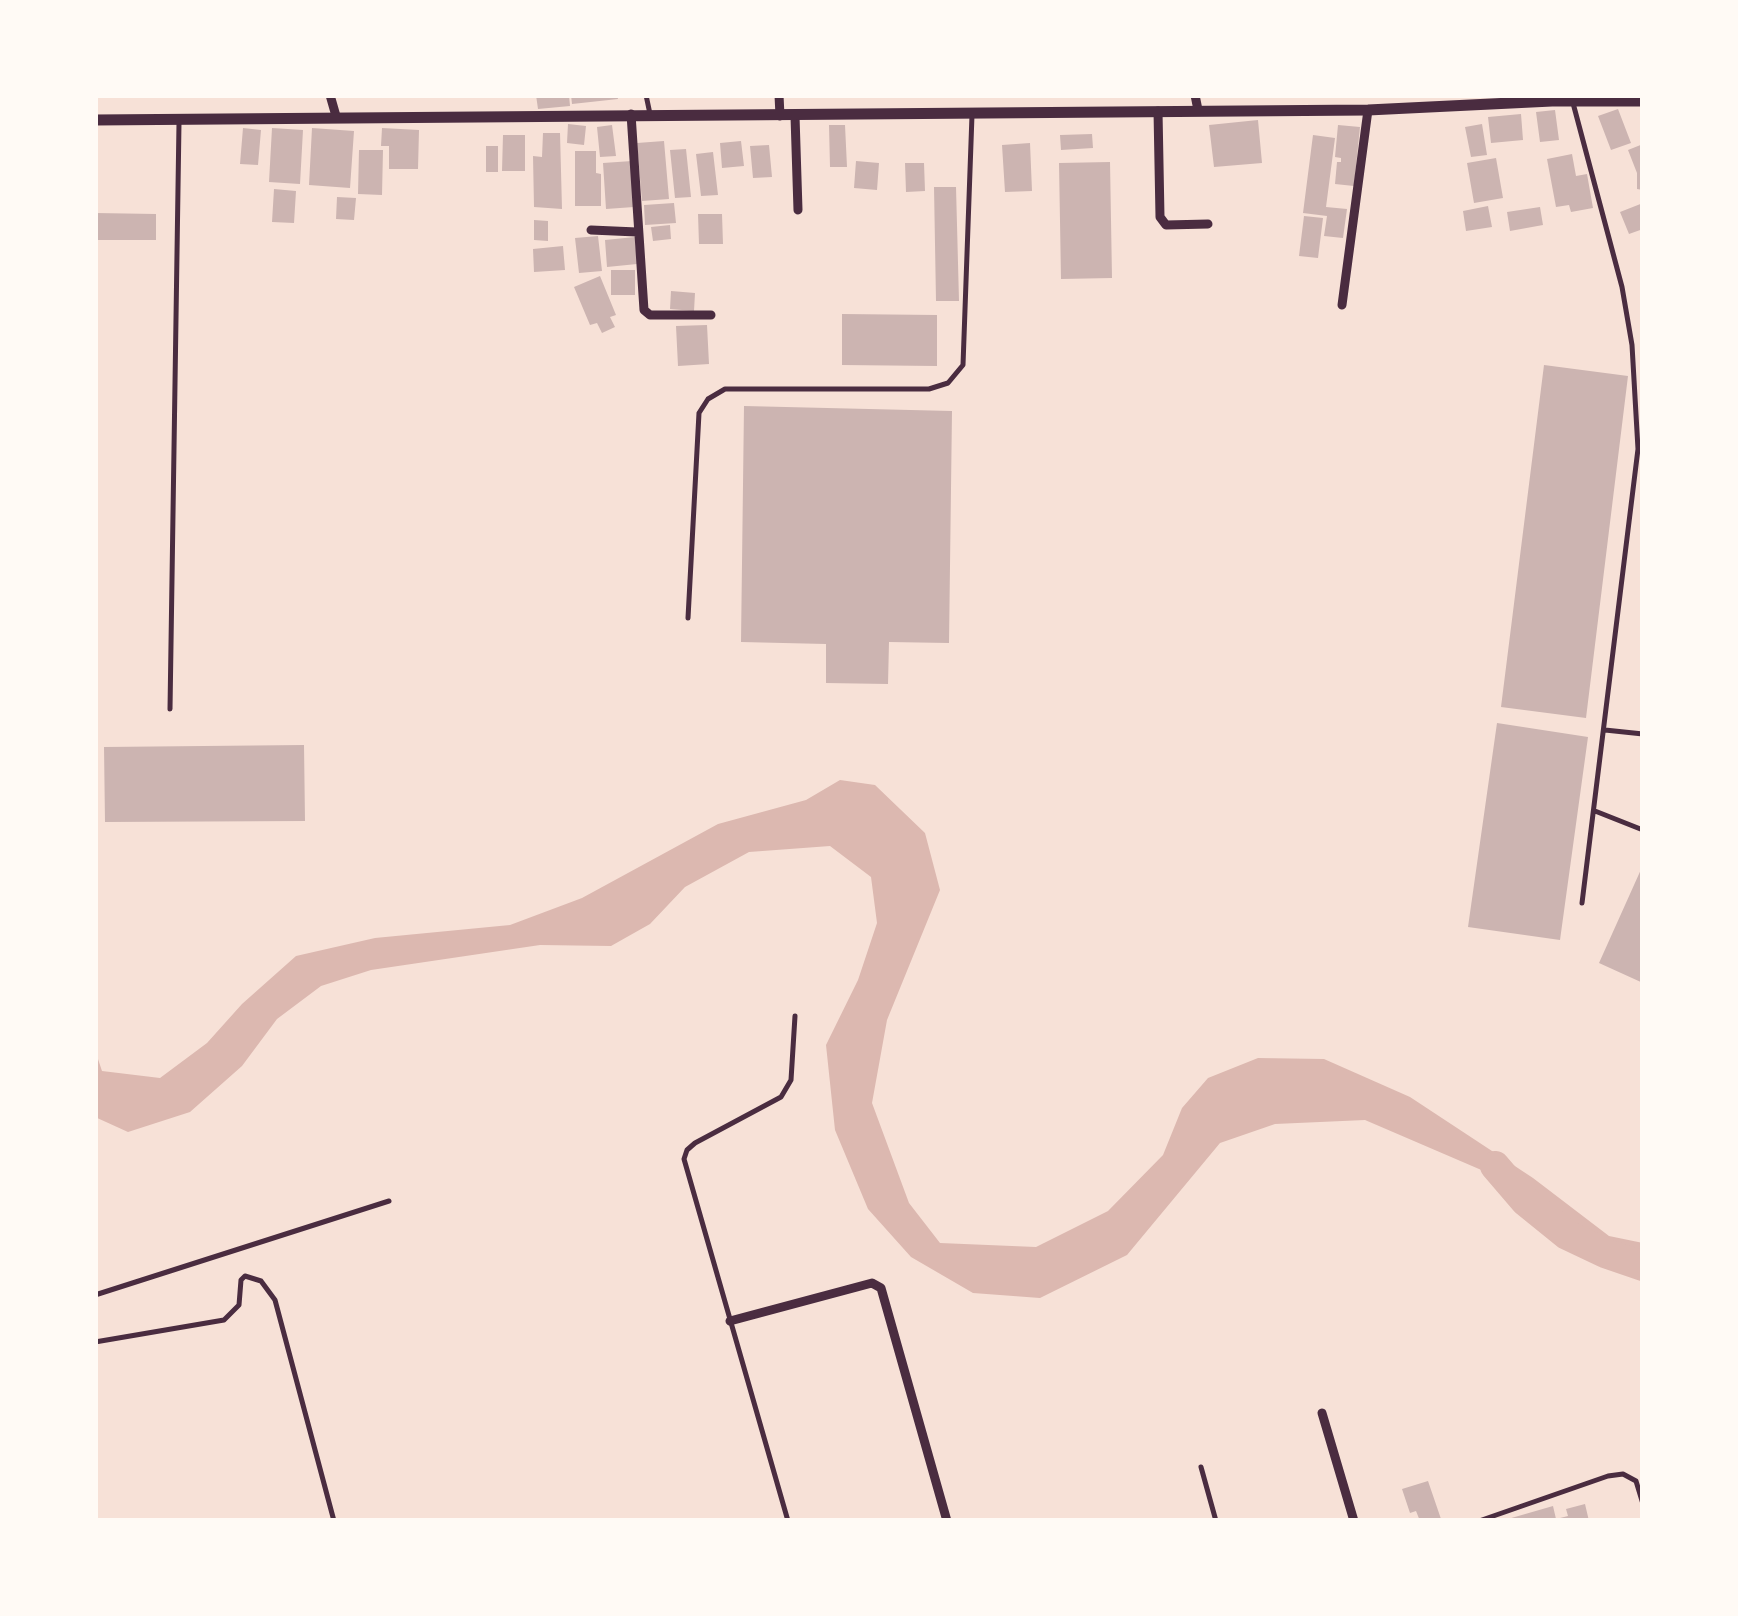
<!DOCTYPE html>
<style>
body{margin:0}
#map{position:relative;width:1738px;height:1616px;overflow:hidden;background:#f7e1d7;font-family:"DejaVu Sans",sans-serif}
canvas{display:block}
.frame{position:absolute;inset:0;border:98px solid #fffaf5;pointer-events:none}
</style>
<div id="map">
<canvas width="1738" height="1616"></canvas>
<div class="frame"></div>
</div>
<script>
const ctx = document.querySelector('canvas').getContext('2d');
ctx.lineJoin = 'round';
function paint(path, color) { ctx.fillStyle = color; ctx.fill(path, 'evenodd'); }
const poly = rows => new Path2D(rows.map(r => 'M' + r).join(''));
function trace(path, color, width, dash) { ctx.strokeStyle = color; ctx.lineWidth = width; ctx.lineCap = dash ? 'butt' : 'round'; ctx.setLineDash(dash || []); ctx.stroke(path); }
paint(poly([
 [840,780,875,785,925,833,940,890,887,1020,872,1103,909,1203,940,1243,1036,1247,1108,1211,1163,1155,1182,1108,1208,1078,1258,1058,1324,1059,1410,1097,1533,1178,1609,1236,1643,1243,1643,1281,1486,1172,1365,1120,1275,1124,1220,1143,1127,1255,1040,1298,973,1293,911,1257,868,1209,835,1130,826,1045,858,980,877,923,871,877,830,846,749,852,685,887,650,924,611,946,540,945,371,970,321,986,277,1019,242,1066,190,1112,128,1132,95,1117,95,1050,102,1071,160,1078,207,1043,242,1004,296,956,375,938,510,925,582,898,718,824,806,800]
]), '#dcb8b0');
trace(poly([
 [1495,1166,1525,1201,1567,1235,1605,1253,1643,1266]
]), '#dcb8b0', 30);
paint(poly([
 [536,95,569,95,570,106,538,109],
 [571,95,617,95,618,99,572,104],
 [1618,109,1631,143,1611,150,1598,116],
 [1555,110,1559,140,1540,142,1536,112],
 [1521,114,1523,140,1491,143,1488,117],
 [1258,120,1262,163,1214,167,1209,125],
 [568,124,586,126,584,145,567,143],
 [1482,124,1487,155,1471,157,1465,127],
 [612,125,616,156,600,157,597,127],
 [829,125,845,125,847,167,830,167],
 [1338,125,1360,127,1354,186,1335,184,1337,162,1341,162,1341,158,1335,157],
 [243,128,261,130,258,165,240,164],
 [272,128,303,130,300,184,269,182],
 [312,128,354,131,350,188,309,185],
 [382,128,419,130,418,169,389,169,389,146,381,146],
 [543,133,560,133,562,209,534,207,533,156,542,157],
 [1092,134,1093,148,1061,150,1060,135],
 [503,135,525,135,525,171,502,171],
 [1313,135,1335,138,1326,207,1347,209,1343,238,1324,236,1327,216,1303,213],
 [664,141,669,199,642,201,637,143],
 [741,141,744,166,722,168,720,143],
 [1030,143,1032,191,1005,192,1002,145],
 [1643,144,1643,190,1637,189,1637,173,1628,150],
 [769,145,772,177,753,178,750,146],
 [486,146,498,146,498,172,486,172],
 [686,149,691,197,675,198,670,150],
 [359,150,383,150,382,195,358,194],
 [575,151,596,151,596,173,601,174,601,206,575,206],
 [713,152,718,195,701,196,696,154],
 [1572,154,1576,176,1587,174,1593,208,1571,212,1569,205,1556,207,1547,159],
 [1496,158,1503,198,1474,203,1467,163],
 [632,161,634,207,606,209,603,163],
 [856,161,879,163,877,190,854,188],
 [1110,162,1112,278,1061,279,1059,163],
 [905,163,924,163,925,191,906,192],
 [934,187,956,187,959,301,936,301],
 [274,189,296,191,294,223,272,222],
 [337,197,356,198,354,220,336,219],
 [674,203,676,223,645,225,644,205],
 [1643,203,1643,229,1629,234,1620,212],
 [1488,206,1492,227,1466,231,1463,211],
 [1540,207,1543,225,1510,231,1507,212],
 [95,213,156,214,156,240,95,240],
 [698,214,722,214,723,244,699,244],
 [1304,216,1323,218,1318,258,1299,256],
 [534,220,548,221,548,241,534,240],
 [670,225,671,239,653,241,651,227],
 [598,236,602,271,579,273,575,238],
 [635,237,637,264,607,267,605,240],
 [563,246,565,270,534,272,533,249],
 [611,270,635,270,635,295,611,295],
 [600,276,616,315,610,317,615,327,602,333,597,323,590,325,574,287],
 [671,291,695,293,694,311,670,309],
 [842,314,937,315,937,366,842,365],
 [707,325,709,364,678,366,676,326],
 [1544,365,1628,376,1586,718,1501,707],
 [744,406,952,411,949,643,889,642,888,684,826,683,826,644,741,642],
 [1497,723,1588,737,1560,940,1468,927],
 [304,745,305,821,105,822,104,747],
 [1643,865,1643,983,1599,963],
 [1428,1481,1441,1519,1420,1521,1416,1511,1410,1513,1402,1489],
 [1585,1504,1589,1521,1501,1521,1553,1506,1556,1519,1568,1516,1566,1509]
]), '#ccb4b1');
trace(poly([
 [646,95,650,114],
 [1573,103,1622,287,1632,345,1638,449,1582,903],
 [688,618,699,413,708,399,725,389,929,389,948,383,963,365,972,115],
 [170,709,179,123],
 [1605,730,1643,734],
 [1595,811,1643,830],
 [95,1295,389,1201],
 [95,1342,224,1320,239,1305,241,1280,245,1276,261,1281,275,1300,334,1521],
 [1201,1467,1216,1521],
 [788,1521,684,1159,687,1150,695,1143,781,1097,791,1080,795,1016],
 [1479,1521,1608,1476,1623,1474,1636,1481,1643,1504]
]), '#4a2c40', 5);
trace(poly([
 [330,95,336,116],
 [779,95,780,116],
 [1195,95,1198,110],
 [1158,111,1160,217,1166,225,1208,224],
 [631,114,644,310,650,315,711,315],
 [795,116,798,210],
 [591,230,637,232],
 [1342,305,1368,110],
 [730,1321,872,1283,881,1288,947,1521],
 [1322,1413,1354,1521]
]), '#4a2c40', 9);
trace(poly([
 [95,120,1368,110,1552,101,1643,101]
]), '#4a2c40', 11);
</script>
